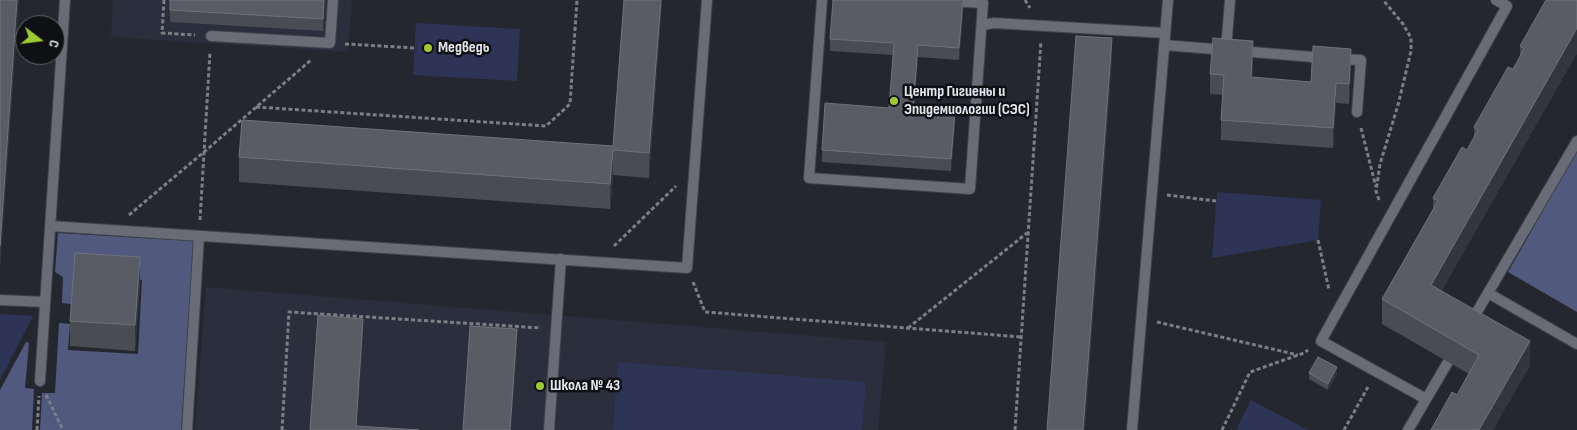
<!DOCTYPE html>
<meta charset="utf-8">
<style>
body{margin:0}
#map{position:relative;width:1577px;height:430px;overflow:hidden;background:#25272f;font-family:"Sofia Sans Condensed",sans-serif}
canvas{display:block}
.north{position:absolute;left:15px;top:15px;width:50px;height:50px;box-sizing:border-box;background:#0f1014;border:1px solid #64666a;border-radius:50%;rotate:105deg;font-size:14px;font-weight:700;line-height:20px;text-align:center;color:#e4e6ec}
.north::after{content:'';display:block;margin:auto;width:18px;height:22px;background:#9dca30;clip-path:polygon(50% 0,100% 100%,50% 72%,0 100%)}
</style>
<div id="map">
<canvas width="1577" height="430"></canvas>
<div class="north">С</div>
</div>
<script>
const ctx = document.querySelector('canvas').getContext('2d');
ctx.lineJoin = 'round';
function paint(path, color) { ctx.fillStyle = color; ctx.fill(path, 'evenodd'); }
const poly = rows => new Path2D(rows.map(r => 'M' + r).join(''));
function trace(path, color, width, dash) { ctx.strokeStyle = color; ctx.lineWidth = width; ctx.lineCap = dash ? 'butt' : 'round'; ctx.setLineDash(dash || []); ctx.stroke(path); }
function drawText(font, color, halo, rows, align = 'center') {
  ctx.font = font + ' "Sofia Sans Condensed",sans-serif'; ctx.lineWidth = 5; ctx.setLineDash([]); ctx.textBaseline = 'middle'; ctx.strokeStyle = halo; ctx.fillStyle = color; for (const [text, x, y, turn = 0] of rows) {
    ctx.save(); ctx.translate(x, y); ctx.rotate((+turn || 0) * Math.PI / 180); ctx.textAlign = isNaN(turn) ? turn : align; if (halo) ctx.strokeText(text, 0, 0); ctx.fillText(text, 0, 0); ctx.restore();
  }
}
paint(poly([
 [113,0,352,0,348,52,111,37],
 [206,287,886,342,878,430,195,430]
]), '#2b2e3d');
paint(poly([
 [416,23,520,29,517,81,413,75],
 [1217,192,1321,200,1318,240,1212,258],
 [0,314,33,316,0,380],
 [618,362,866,382,862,430,613,430],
 [1251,400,1308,430,1236,430]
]), '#2e3455');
paint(poly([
 [1577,151,1577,312,1508,272],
 [58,233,194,241,181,430,40,430,42,393,55,393,59,323,70,324,68,350,138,354,142,280,74,276,71,304,62,303,63,277,55,272],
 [26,342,29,343,25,388,34,389,32,430,0,430,0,390]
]), '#52597e');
const service = poly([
 [822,0,809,178,970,189,983,3,933,0],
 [982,25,994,23,1165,33],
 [211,36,330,43,333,0],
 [1164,45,1226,50],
 [1226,50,1230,0],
 [1240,51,1325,58],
 [1340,59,1361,60,1357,112],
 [50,226,687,268,707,0],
 [1488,293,1577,344],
 [0,300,45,302],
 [1471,322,1577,141],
 [40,381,65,0],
 [1426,399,1321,341,1507,6,1496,0],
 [187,430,199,236],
 [549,430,561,259],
 [1132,430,1168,0],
 [1408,430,1448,362]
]);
trace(service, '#41434a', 12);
trace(poly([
 [164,0,162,33,195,35],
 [1025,0,1030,8],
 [345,44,415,48],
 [256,107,546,126,570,104,577,0],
 [1361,128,1376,187],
 [1167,195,1216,201],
 [1379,200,1376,191,1380,164,1398,105,1411,51,1411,38,1403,24,1383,0],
 [129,215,204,152,311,60],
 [200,220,210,52],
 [1318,240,1329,290],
 [614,246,676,186],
 [693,282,705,312,1021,337],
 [1157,322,1298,355],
 [908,328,1027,233],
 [46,395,63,430],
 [37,430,39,396],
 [282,430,289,312,541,328],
 [1015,430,1041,41],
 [1222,430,1250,372,1304,353,1308,350],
 [1344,430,1368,387]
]), '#7c7e85', 3, [4, 2.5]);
trace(service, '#696c76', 10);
paint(poly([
 [324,0,323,31,170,22,170,10],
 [624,0,662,0,649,178,613,175,610,209,239,182,239,157,613,146],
 [963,13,959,60,918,57,914,110,955,125,951,171,822,162,822,150,889,108,893,55,830,51,830,39],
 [1520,46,1577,53,1441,291,1530,366,1457,395,1469,374,1382,324,1382,299,1433,209,1433,198,1467,150,1474,138,1474,127,1513,69,1520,57],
 [1253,61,1252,77,1311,82,1351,69,1349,104,1336,103,1333,148,1221,140,1221,120,1223,95,1210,94,1210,74],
 [140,283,135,351,70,346,70,321],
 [1309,373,1337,374,1328,390,1309,379]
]), '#4a4c54');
paint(poly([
 [17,0,19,0,0,271,0,246],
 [661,0,662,0,649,178,649,153],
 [963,0,963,13,959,60,959,48],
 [1577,28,1577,53,1431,310,1431,285],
 [1112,38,1112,63,1085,430,1083,430],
 [1253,41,1253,61,1251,97,1251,77],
 [918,45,918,57,913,122,913,109],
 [1351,49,1351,69,1349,104,1349,84],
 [1336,83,1336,103,1333,148,1333,128],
 [955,112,955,125,951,171,951,159],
 [613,150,613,175,610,209,610,184],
 [140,257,140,283,135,351,135,325],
 [363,319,363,339,357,430,356,426],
 [517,329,517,349,511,430,510,430],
 [1530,341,1530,366,1493,430,1479,430],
 [1337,367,1337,374,1328,390,1328,384]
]), '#34363f');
const building = poly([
 [0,0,17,0,0,246,0,0],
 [170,0,324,0,323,19,170,10,170,0],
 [624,0,661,0,649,153,613,150,610,184,239,157,242,120,613,146,624,0],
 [833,0,963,0,959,48,918,45,913,109,955,112,951,159,822,150,825,103,889,108,894,43,830,39,833,0],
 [1546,0,1577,0,1577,28,1431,285,1530,341,1479,430,1431,430,1452,392,1457,395,1479,355,1382,299,1438,201,1433,198,1462,147,1467,150,1478,130,1474,127,1508,67,1513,69,1524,49,1520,46,1546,0],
 [1076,36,1112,38,1083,430,1047,430,1076,36],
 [1213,38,1253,41,1251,77,1311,82,1313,46,1351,49,1349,84,1336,83,1333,128,1221,120,1224,75,1210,74,1213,38],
 [75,253,140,257,135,325,70,321,75,253],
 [318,315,363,319,356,426,419,430,310,430,318,315],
 [470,326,517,329,510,430,463,430,470,326],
 [1318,357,1337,367,1328,384,1309,373,1318,357]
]);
paint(building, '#5a5c65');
trace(building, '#70727a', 1);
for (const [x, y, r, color] of [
 [428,48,5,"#9dca30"],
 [894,101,5,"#9dca30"],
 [540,386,5,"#9dca30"]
]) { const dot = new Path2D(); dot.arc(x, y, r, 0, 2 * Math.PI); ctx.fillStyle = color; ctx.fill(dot); trace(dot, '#0f1014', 2); }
drawText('bold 16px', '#e4e6ec', '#0f1014', [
 ["Медведь",438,48],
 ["Центр Гигиены и",904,92],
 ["Эпидемиологии (СЭС)",904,110],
 ["Школа № 43",550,386]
], 'left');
</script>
